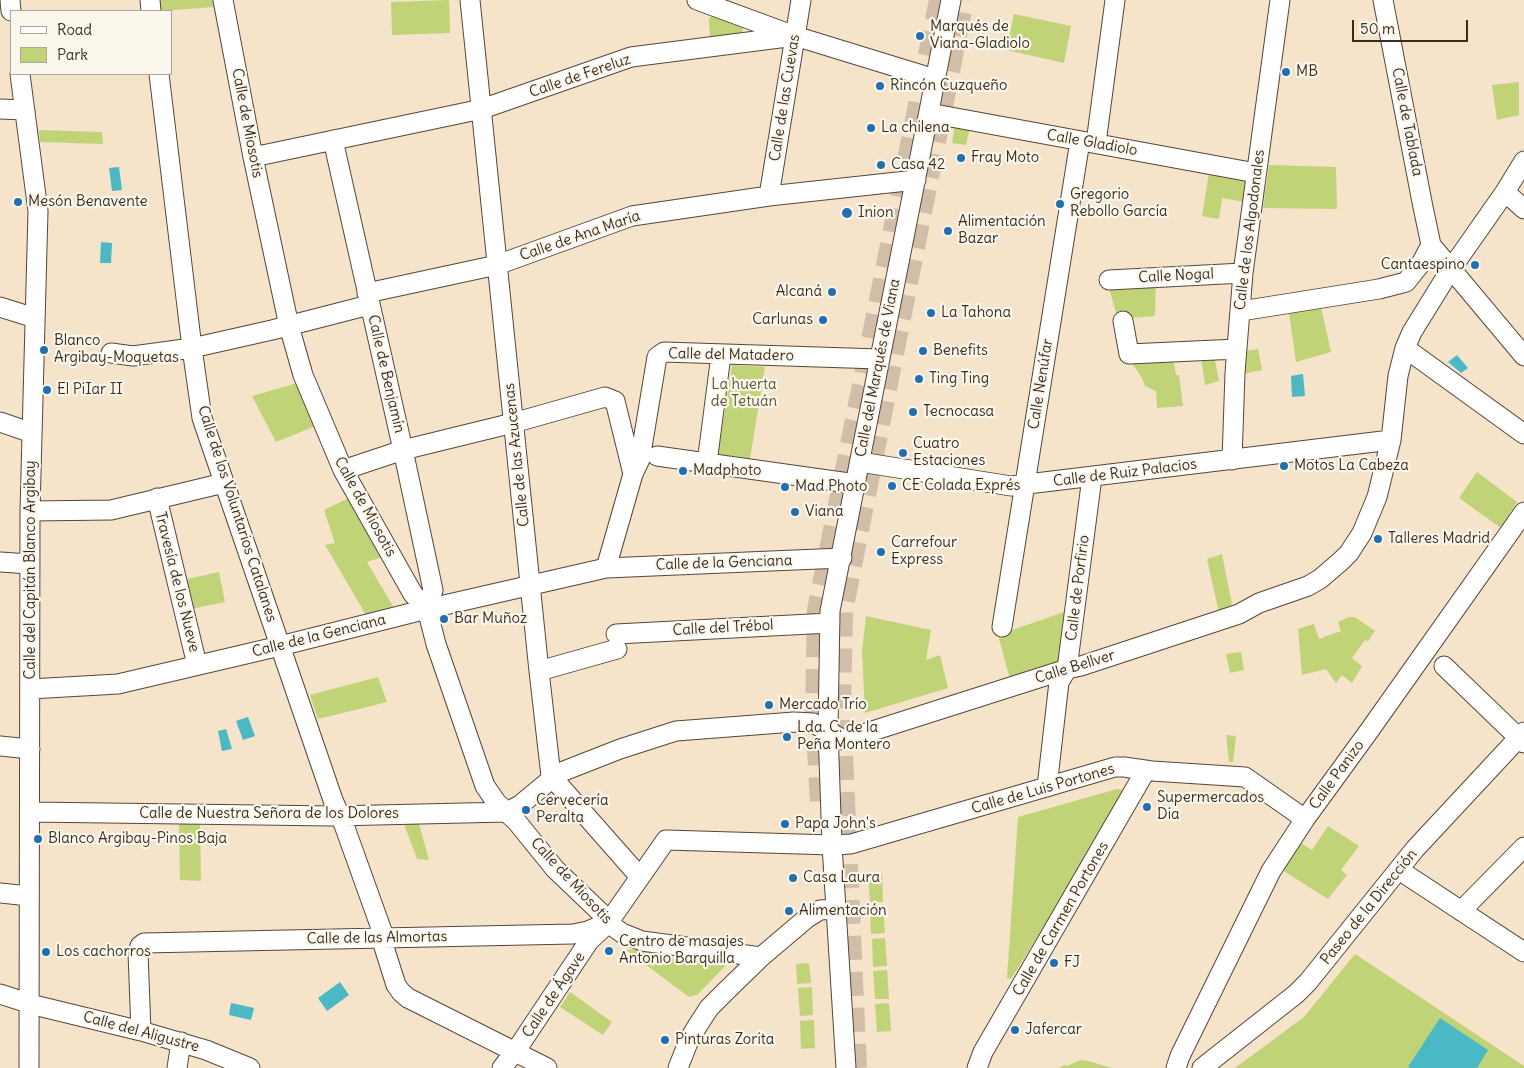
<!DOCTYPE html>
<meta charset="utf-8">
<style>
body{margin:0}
#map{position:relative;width:1524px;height:1068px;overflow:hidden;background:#f5e3ca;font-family:Delius,sans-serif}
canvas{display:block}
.legend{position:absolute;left:10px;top:10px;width:162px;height:65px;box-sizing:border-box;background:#fbf7ec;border:1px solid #aea59a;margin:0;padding:6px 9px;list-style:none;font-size:15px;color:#3b2a1e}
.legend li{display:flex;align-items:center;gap:10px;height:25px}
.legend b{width:25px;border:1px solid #aea59a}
.scale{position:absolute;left:1352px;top:20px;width:116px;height:22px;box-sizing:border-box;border:2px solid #3b2a1e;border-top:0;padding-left:6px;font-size:15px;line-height:18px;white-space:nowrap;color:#3b2a1e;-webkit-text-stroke:4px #fbf7ec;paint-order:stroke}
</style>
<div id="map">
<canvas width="1524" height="1068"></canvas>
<ul class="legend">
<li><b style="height:6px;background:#fff"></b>Road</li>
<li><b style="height:14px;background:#c0d477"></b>Park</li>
</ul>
<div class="scale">50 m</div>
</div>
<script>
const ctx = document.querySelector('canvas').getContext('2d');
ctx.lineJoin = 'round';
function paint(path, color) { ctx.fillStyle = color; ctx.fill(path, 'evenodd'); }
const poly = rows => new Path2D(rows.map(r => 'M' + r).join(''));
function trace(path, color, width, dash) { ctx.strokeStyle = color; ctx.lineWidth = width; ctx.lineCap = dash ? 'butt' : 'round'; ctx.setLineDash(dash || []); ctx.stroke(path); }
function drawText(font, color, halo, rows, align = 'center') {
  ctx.font = font + ' Delius,sans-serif'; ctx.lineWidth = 4.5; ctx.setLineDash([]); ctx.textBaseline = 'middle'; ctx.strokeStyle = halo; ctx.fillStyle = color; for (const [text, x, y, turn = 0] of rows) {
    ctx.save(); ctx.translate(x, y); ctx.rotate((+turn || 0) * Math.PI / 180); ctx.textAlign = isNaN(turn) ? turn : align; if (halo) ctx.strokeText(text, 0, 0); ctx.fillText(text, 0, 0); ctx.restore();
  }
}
paint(poly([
 [159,0,213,0,214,7,160,11],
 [449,0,450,33,392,35,391,2],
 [716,14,743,28,742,34,710,38,709,18],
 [1014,14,1071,26,1064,63,1006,50],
 [1519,82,1519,115,1497,120,1492,85],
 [955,125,970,128,966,145,952,143],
 [39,130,102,132,103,144,40,142],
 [1269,165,1336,167,1337,209,1263,208],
 [1209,172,1248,180,1245,202,1222,198,1219,219,1202,216],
 [1156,282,1155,316,1118,319,1108,285],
 [1321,307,1331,352,1296,362,1289,313],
 [1258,349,1262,370,1243,374,1245,351],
 [1214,355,1219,381,1205,385,1201,356],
 [1173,358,1176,375,1179,375,1183,406,1157,408,1156,391,1145,386,1142,378,1130,360],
 [732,365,765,367,750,459,718,454],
 [301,382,318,425,276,442,252,396],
 [1477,472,1517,502,1501,528,1459,498],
 [351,497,385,556,367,562,394,608,366,615,325,545,335,543,324,510],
 [1222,554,1233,610,1219,613,1207,559],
 [219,572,225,602,191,609,183,580],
 [1067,611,1062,662,1011,683,998,635],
 [866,616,931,630,926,660,940,655,948,688,865,713,862,651],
 [1349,617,1355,617,1375,631,1368,641,1365,640,1352,658,1362,666,1352,683,1342,675,1336,683,1326,669,1302,675,1298,629,1314,624,1319,639,1341,631,1338,622],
 [1241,652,1244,670,1230,673,1226,654],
 [378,677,387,702,318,719,310,695],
 [1226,735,1236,736,1233,762,1229,762],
 [1117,789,1124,790,1119,797,1120,799,1064,894,1011,979,1007,978,1018,817],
 [179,824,200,824,201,881,180,880],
 [404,824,419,824,429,860,417,859],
 [1328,826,1359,846,1341,870,1347,875,1328,899,1279,868,1297,841,1312,850],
 [868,874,882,874,883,902,870,902],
 [870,906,883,906,885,933,871,934],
 [885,938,887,966,873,967,872,939],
 [639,949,664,958,728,963,697,995,689,997,626,950],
 [1355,954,1524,1066,1524,1068,1235,1068,1304,1017],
 [809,963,811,983,797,984,796,964],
 [887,970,889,999,875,999,873,971],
 [812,987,813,1015,800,1016,798,988],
 [570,992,612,1022,603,1035,560,1007],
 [889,1003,891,1031,877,1032,875,1004],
 [814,1020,815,1048,801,1049,800,1021],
 [1081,1060,1088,1061,1112,1068,1059,1068,1064,1065,1067,1066]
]), '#c0d477');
paint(poly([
 [119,167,122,190,112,191,109,168],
 [101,242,112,243,111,263,100,263],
 [1457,355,1468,368,1461,373,1448,362],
 [1303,374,1305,396,1292,397,1291,376],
 [248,717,255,736,243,740,236,721],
 [226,729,232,749,222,751,218,731],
 [340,982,349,995,327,1011,318,998],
 [231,1003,254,1008,251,1020,229,1015],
 [1440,1018,1488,1050,1477,1068,1410,1068,1408,1067]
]), '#4bb8c5');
trace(poly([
 [822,801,817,715,819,610,941,0],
 [855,1068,839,711,841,611,962,0]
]), '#d0bea8', 24, [24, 12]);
const minor = poly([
 [10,0,11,11],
 [150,0,151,11],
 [223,0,253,157,289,326,303,375,343,470,413,594,427,609,436,644,485,786,496,802,517,822,555,869,600,912,608,923,622,933,642,941,761,957],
 [470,0,539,671,551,776,640,877],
 [697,0,792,35],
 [1383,0,1423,207,1431,245,1524,356],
 [20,74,38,211,30,511,29,1068],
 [159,74,192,348,202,418,333,800,344,825,382,931,384,947,396,985,401,992,408,998,547,1068],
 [0,109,25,110],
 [929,113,1256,173],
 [333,140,403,450,433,590,427,609],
 [1096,143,1115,0],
 [253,157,482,109,631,57,795,36,935,79],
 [1505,192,1524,209],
 [769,196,801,0],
 [1109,280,1243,273],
 [1406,282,1422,262,1431,245],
 [367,293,497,265,632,216,769,196,916,180],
 [0,307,35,318],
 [1241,311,1379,289,1406,282],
 [1123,321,1129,354,1237,349],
 [1405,348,1524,434],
 [111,353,133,356,192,348,272,330,369,305],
 [0,422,32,433],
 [657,456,856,484],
 [1232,460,1235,373,1243,273,1280,0],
 [860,462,1011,486,1391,440],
 [707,463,721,355],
 [343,470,403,450,513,423,605,397,615,401,633,474],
 [157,498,197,665],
 [30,511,111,510,224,483],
 [0,562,30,564],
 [606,568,633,474,640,459,657,357,664,352,879,359],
 [1002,627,1080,141],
 [616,634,830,623],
 [1444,666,1524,743],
 [539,671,617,649],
 [30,689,118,684,280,646,427,609,606,568,842,558],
 [0,746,30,749],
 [1047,787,1059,682,1067,669,1092,477],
 [30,812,334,816,507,812,520,805,549,781,551,776,620,749,676,731,794,722,813,723,844,740,1067,669,1081,666,1239,614,1259,603,1308,586,1320,579,1341,561,1349,553,1362,533,1377,497,1391,440,1398,376,1405,348,1412,332,1451,269,1505,192,1524,161],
 [1399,870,1524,952],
 [0,893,29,896],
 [1461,911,1524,847],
 [0,994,34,1005,141,1031,206,1050,250,1068],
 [141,1031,138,953,140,946,144,943,573,934,588,931,602,925],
 [177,1068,181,1042],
 [502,1068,519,1046,589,941,608,923,666,840,832,845,851,844,1115,767,1124,767,1152,771,1245,777,1305,819],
 [678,1068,689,1040,698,1025,709,1008,726,991,761,957,807,918,820,910,837,909],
 [846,1068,832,845,828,730,830,611,951,0],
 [977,1068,983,1052,1146,770],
 [1176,1068,1180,1056,1271,871,1305,819,1369,731,1524,512],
 [1202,1068,1296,994,1308,982,1415,849,1524,732]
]);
trace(minor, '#574638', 21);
trace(minor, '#fff', 19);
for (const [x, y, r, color] of [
 [920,36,5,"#1f6fb2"],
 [1286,72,5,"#1f6fb2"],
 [880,86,5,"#1f6fb2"],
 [871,128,5,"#1f6fb2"],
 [961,158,5,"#1f6fb2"],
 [881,165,5,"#1f6fb2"],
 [18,202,5,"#1f6fb2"],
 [1060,204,5,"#1f6fb2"],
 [847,213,6,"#1f6fb2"],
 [948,231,5,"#1f6fb2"],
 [1475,265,5,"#1f6fb2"],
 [832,292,5,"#1f6fb2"],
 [931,313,5,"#1f6fb2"],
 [823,320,5,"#1f6fb2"],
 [44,350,5,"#1f6fb2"],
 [923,351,5,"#1f6fb2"],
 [919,379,5,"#1f6fb2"],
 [47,390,5,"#1f6fb2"],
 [913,412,5,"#1f6fb2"],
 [903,453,5,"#1f6fb2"],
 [1284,466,5,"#1f6fb2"],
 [683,471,5,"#1f6fb2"],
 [892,486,5,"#1f6fb2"],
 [785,487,5,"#1f6fb2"],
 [795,512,5,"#1f6fb2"],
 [1378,539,5,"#1f6fb2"],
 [881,552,5,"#1f6fb2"],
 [444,619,5,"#1f6fb2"],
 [769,705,5,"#1f6fb2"],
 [787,737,5,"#1f6fb2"],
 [1147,807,5,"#1f6fb2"],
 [526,810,5,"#1f6fb2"],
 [785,824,5,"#1f6fb2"],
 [38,839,5,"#1f6fb2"],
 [793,878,5,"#1f6fb2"],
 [789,911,5,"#1f6fb2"],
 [609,951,5,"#1f6fb2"],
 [46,952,5,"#1f6fb2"],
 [1054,963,5,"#1f6fb2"],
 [1015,1030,5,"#1f6fb2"],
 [665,1040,5,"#1f6fb2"]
]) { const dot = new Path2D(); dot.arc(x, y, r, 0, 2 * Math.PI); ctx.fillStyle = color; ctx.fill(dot); trace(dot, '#fbf7ec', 2); }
drawText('15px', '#3b2a1e', '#fbf7ec', [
 ["Marqués de",930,27],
 ["Viana-Gladiolo",930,44],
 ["MB",1296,72],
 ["Rincón Cuzqueño",890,86],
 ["La chilena",881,128],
 ["Fray Moto",971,158],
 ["Casa 42",891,165],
 ["Gregorio",1070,195],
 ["Rebollo García",1070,212],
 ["Mesón Benavente",28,202],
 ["Inion",858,213],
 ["Alimentación",958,222],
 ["Bazar",958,239],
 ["Cantaespino",1465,265,"right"],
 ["Alcaná",822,292,"right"],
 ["La Tahona",941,313],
 ["Carlunas",813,320,"right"],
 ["Blanco",54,341],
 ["Argibay-Moquetas",54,358],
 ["Benefits",933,351],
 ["Ting Ting",929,379],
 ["El PiIar II",57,390],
 ["Tecnocasa",923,412],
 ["Cuatro",913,444],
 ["Estaciones",913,461],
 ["Motos La Cabeza",1294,466],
 ["Madphoto",693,471],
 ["CE Colada Exprés",902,486],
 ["Mad Photo",795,487],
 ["Viana",805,512],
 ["Talleres Madrid",1388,539],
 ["Carrefour",891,543],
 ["Express",891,560],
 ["Bar Muñoz",454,619],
 ["Mercado Trío",779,705],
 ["Lda. C. de la",797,728],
 ["Peña Montero",797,745],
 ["Supermercados",1157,798],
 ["Dia",1157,815],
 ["Cervecería",536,801],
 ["Peralta",536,818],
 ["Papa John's",795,824],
 ["Blanco Argibay-Pinos Baja",48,839],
 ["Casa Laura",803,878],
 ["Alimentación",799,911],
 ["Centro de masajes",619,942],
 ["Antonio Barquilla",619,959],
 ["Los cachorros",56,952],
 ["FJ",1064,963],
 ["Jafercar",1025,1030],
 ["Pinturas Zorita",675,1040]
], 'left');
drawText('15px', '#3b2a1e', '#fbf7ec', [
 ["Calle de Fereluz",580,76,-19],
 ["Calle de las Cuevas",785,98,-81],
 ["Calle de Tablada",1407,122,79],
 ["Calle de Miosotis",247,123,79],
 ["Calle Gladiolo",1092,143,10],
 ["Calle de los Algodonales",1250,230,-83],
 ["Calle de Ana María",580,236,-19],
 ["Calle Nogal",1176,276,-3],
 ["Calle del Matadero",731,355,1],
 ["Calle del Marqués de Viana",878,368,-79],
 ["Calle de Benjamín",386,374,77],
 ["Calle Nenúfar",1041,384,-81],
 ["Calle de las Azucenas",517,455,-96],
 ["Calle de Ruiz Palacios",1125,473,-7],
 ["Calle de Miosotis",365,507,61],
 ["Calle de los Voluntarios Catalanes",237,514,72],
 ["Calle de la Genciana",724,563,-2],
 ["Calle del Capitán Blanco Argibay",31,570,-90],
 ["Travesía de los Nueve",177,582,76],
 ["Calle de Porfirio",1078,588,-83],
 ["Calle del Trébol",723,628,-3],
 ["Calle de la Genciana",319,636,-14],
 ["Calle Bellver",1075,667,-17],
 ["Calle Panizo",1337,775,-54],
 ["Calle de Luis Portones",1043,789,-16],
 ["Calle de Nuestra Señora de los Dolores",269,814],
 ["Calle de Miosotis",571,881,47],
 ["Paseo de la Dirección",1369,907,-51],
 ["Calle de Carmen Portones",1061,919,-60],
 ["Calle de las Almortas",377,938,-1],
 ["Calle de Ágave",554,995,-56],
 ["Calle del Aligustre",141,1032,15]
]);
drawText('15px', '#5c5434', '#fbf7ec', [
 ["La huerta",744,385],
 ["de Tetuán",744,402]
]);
</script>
